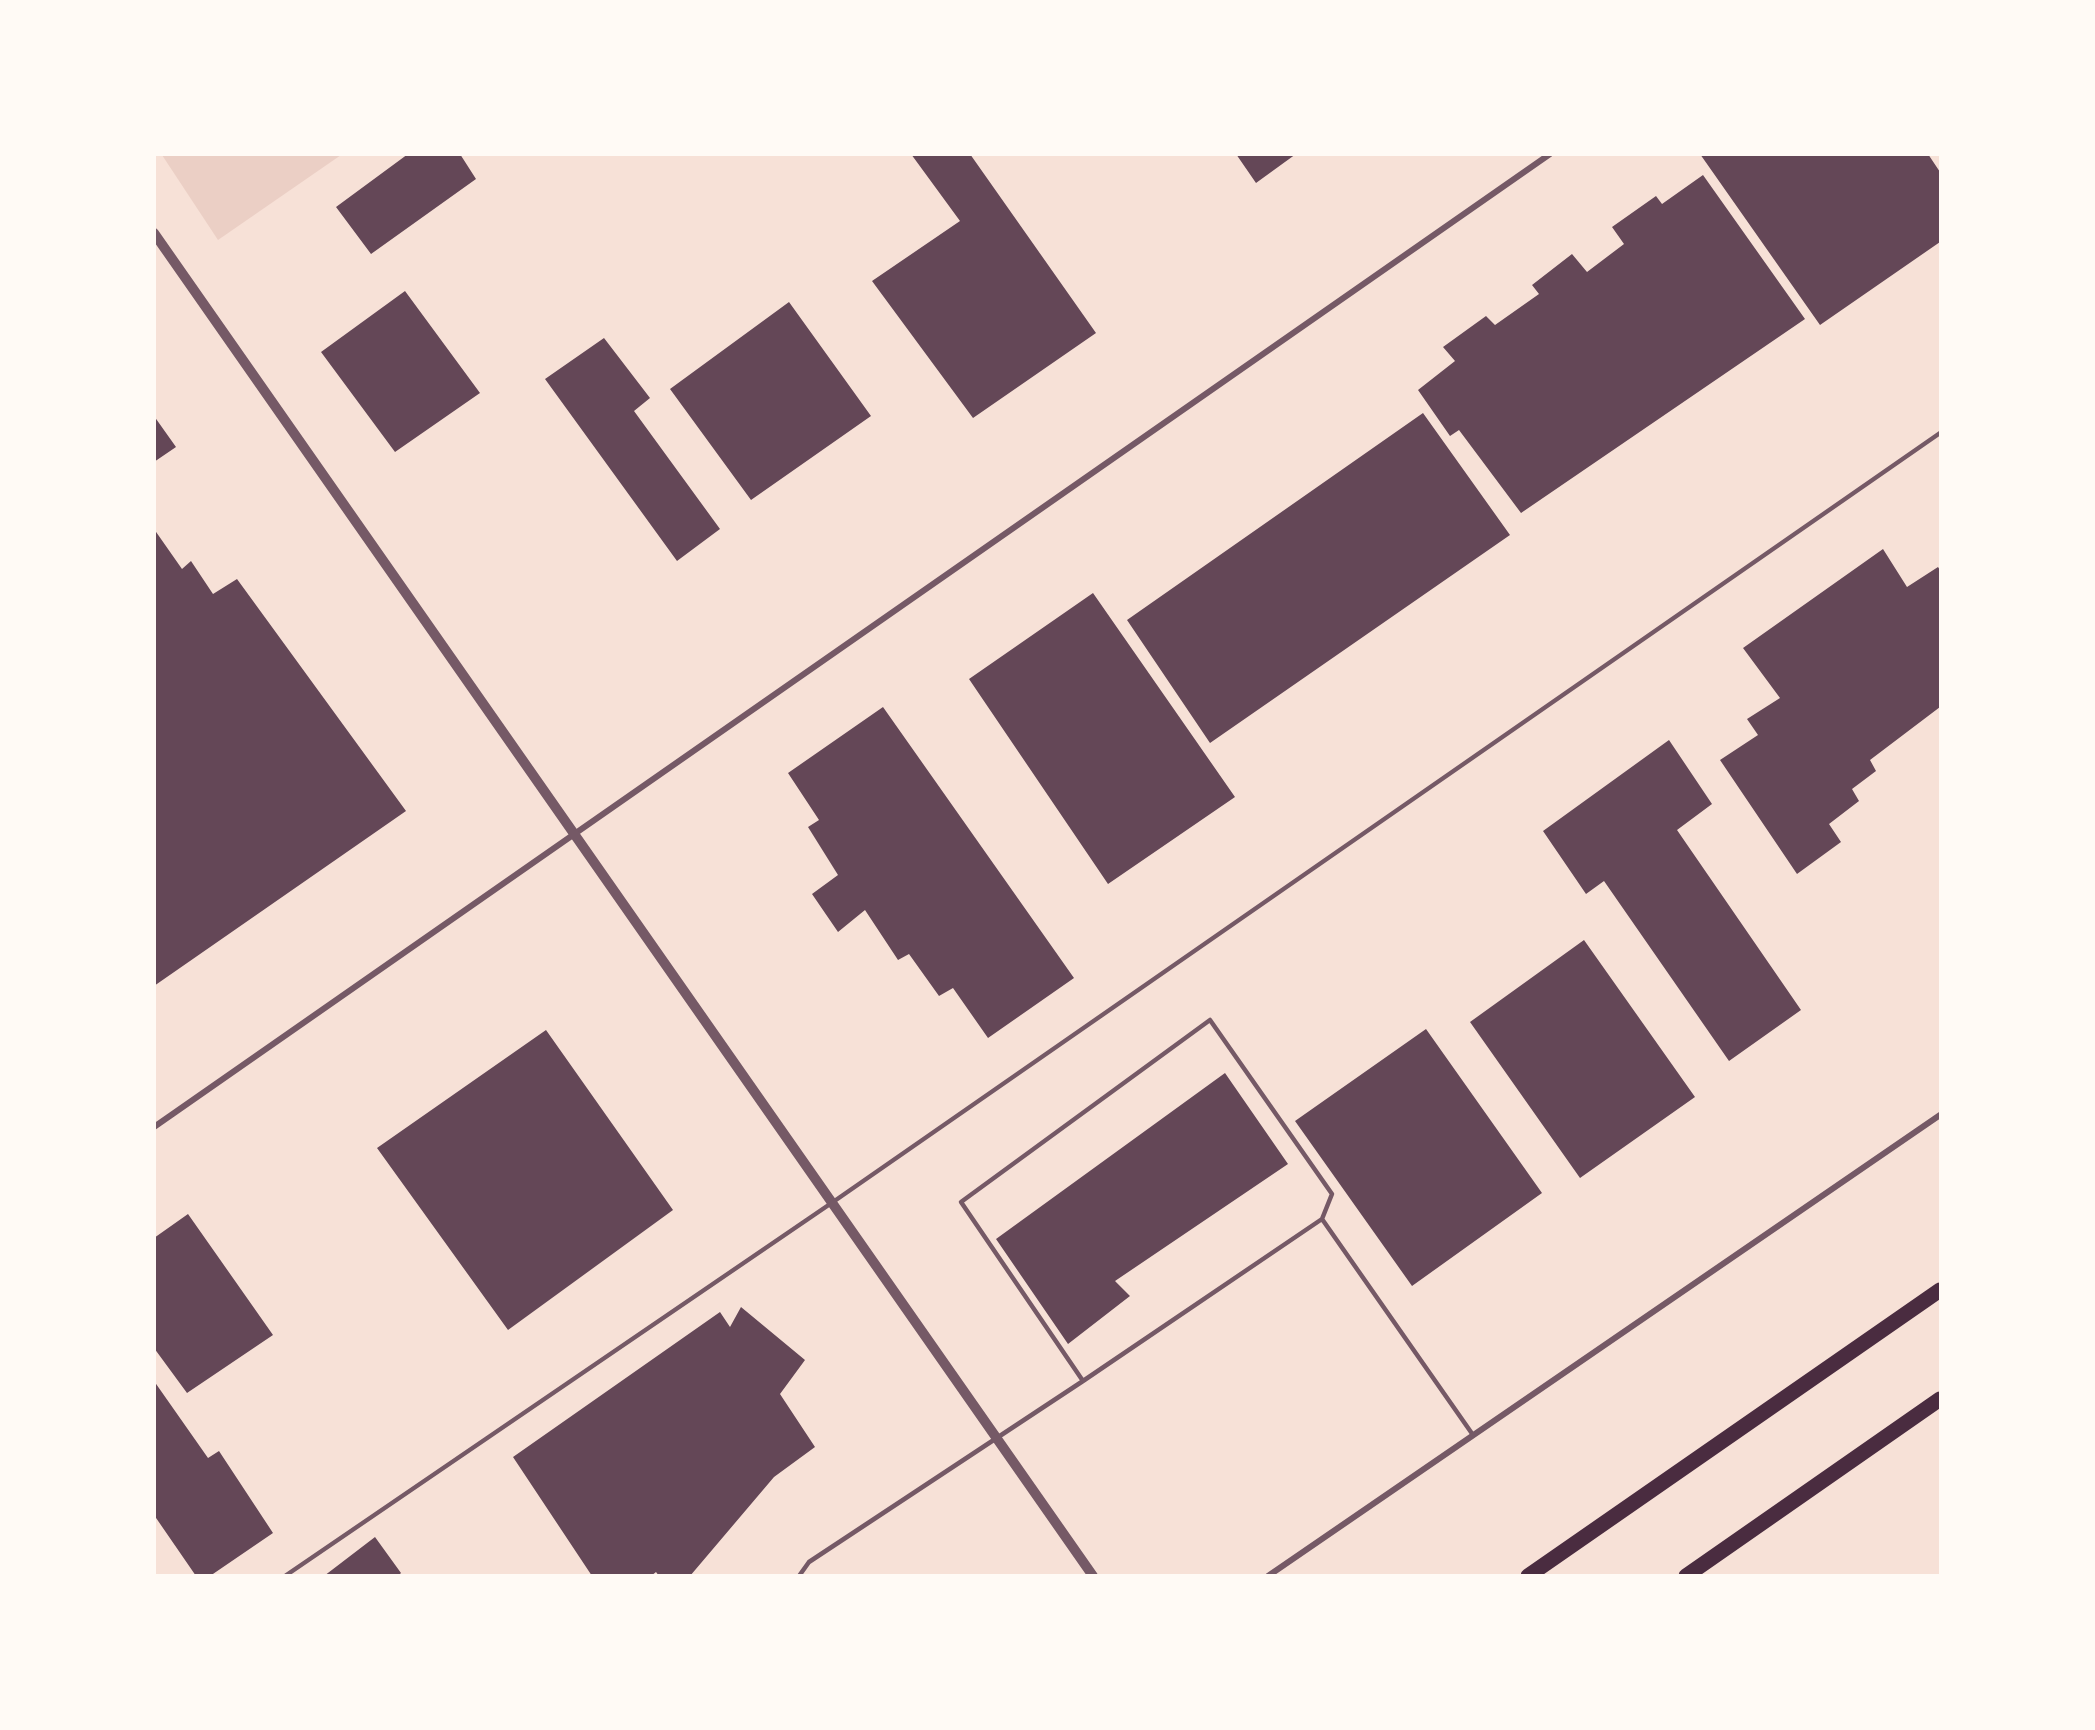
<!DOCTYPE html>
<style>
body{margin:0}
#map{position:relative;width:2095px;height:1730px;overflow:hidden;background:#f7e1d7;font-family:Figtree,sans-serif}
canvas{display:block}
.frame{position:absolute;inset:0;border:156px solid #fffaf5;pointer-events:none}
</style>
<div id="map">
<canvas width="2095" height="1730"></canvas>
<div class="frame"></div>
</div>
<script>
const ctx = document.querySelector('canvas').getContext('2d');
ctx.lineJoin = 'round';
function paint(path, color) { ctx.fillStyle = color; ctx.fill(path, 'evenodd'); }
const poly = rows => new Path2D(rows.map(r => 'M' + r).join(''));
function trace(path, color, width, dash) { ctx.strokeStyle = color; ctx.lineWidth = width; ctx.lineCap = dash ? 'butt' : 'round'; ctx.setLineDash(dash || []); ctx.stroke(path); }
paint(poly([
 [162,155,341,155,218,240]
]), '#ebcfc5');
paint(poly([
 [408,154,460,154,476,179,371,254,336,207],
 [911,154,970,154,1096,333,973,418,872,281,960,221],
 [1236,154,1296,154,1256,183],
 [1700,154,1928,154,1940,172,1940,242,1820,325],
 [1703,175,1805,319,1521,513,1459,430,1450,436,1418,390,1455,361,1443,347,1486,316,1495,325,1539,294,1532,285,1572,254,1587,272,1624,244,1612,227,1656,196,1662,204],
 [405,291,480,393,395,452,321,352],
 [789,302,871,416,751,500,670,389],
 [604,338,650,398,634,411,720,529,677,561,545,379],
 [1423,413,1510,535,1210,743,1127,620],
 [154,416,176,447,154,462],
 [154,529,182,569,191,561,213,594,237,579,406,811,154,986],
 [1883,549,1907,587,1938,567,1940,570,1940,707,1870,760,1876,771,1852,789,1859,801,1829,824,1841,842,1797,874,1720,760,1758,735,1747,719,1780,698,1743,648],
 [1093,593,1235,797,1108,884,969,679],
 [883,707,1074,978,988,1038,953,988,939,996,909,954,898,960,865,910,838,932,812,894,838,875,808,827,819,820,788,773],
 [1669,740,1712,804,1677,830,1801,1010,1729,1061,1604,881,1586,894,1543,831],
 [1584,940,1695,1097,1580,1178,1470,1022],
 [1426,1029,1542,1193,1412,1286,1295,1121],
 [546,1030,673,1210,508,1330,377,1148],
 [1225,1073,1288,1164,1115,1281,1130,1296,1068,1344,996,1239],
 [188,1214,273,1335,187,1393,154,1348,154,1238],
 [741,1307,805,1360,780,1394,815,1447,774,1477,690,1576,659,1576,656,1572,651,1576,592,1576,513,1457,720,1312,730,1327],
 [154,1381,208,1458,219,1451,273,1533,210,1576,196,1576,154,1515],
 [375,1537,401,1573,398,1576,324,1576]
]), '#644757');
trace(poly([
 [1083,1381,961,1202,1210,1020,1332,1194,1322,1219],
 [285,1576,833,1202,1940,433],
 [799,1576,809,1562,1083,1381,1322,1219,1473,1435]
]), '#755966', 4.5);
trace(poly([
 [154,1127,1550,154],
 [1268,1576,1940,1115]
]), '#755966', 6);
trace(poly([
 [154,233,1093,1576]
]), '#755966', 10);
trace(poly([
 [1528,1576,1940,1290],
 [1686,1576,1940,1399]
]), '#4a2c40', 15);
</script>
